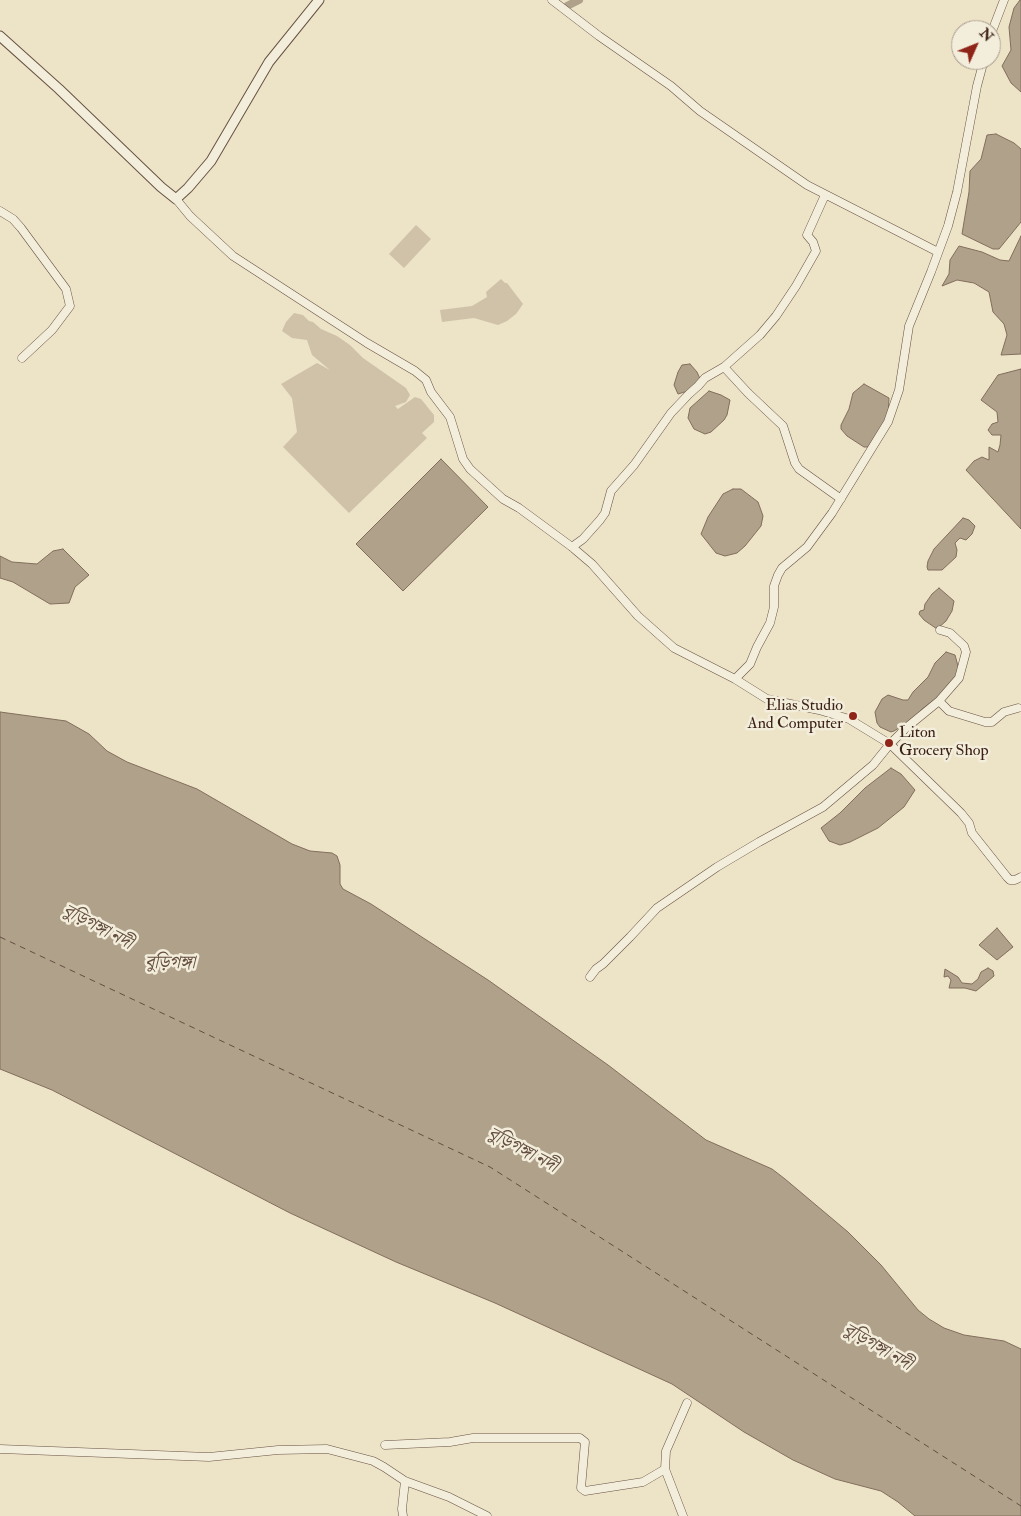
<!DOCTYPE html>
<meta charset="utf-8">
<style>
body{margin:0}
#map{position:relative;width:1021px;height:1516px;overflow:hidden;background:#ede3c7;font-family:"IM FELL Double Pica",serif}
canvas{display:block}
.north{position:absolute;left:951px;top:20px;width:50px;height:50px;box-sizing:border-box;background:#f3eddb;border:1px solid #a99b8c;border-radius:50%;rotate:46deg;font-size:14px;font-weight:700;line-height:20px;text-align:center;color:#3b2116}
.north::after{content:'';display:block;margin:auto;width:18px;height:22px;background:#8f2418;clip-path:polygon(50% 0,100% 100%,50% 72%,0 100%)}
</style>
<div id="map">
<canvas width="1021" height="1516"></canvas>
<div class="north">N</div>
</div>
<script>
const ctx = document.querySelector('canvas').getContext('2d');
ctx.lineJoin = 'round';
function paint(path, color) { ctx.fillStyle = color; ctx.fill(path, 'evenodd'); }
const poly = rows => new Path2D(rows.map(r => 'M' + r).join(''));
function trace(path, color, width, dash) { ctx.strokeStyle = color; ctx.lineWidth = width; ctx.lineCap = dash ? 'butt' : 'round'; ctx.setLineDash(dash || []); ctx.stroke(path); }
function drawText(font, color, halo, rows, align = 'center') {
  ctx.font = font + ' "IM FELL Double Pica","Noto Serif Bengali",serif'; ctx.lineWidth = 5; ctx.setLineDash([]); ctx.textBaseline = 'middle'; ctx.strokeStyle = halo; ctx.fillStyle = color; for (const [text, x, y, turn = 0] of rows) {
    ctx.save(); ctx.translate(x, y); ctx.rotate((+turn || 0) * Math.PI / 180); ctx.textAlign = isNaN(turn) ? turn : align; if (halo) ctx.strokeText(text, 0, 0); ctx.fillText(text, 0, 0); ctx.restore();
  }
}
paint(poly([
 [416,225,431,239,404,268,389,254],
 [501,279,505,283,507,283,523,304,516,314,507,321,498,325,474,318,442,322,440,310,472,306,487,297,486,292],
 [294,313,303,315,309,321,313,322,321,329,337,336,350,345,363,358,406,388,410,395,406,402,395,406,398,409,415,397,421,399,434,415,434,422,422,433,427,438,349,513,283,447,297,432,292,398,281,384,317,363,330,370,312,355,307,340,292,338,282,331,286,322]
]), '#cfc2a9');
const water = poly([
 [1020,0,1021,0,1021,92,1011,83,1002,66,1011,50,1009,27,1014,8,1020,0],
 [996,134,1014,143,1021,149,1021,222,999,249,993,249,962,234,969,192,970,171,981,159,987,135,996,134],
 [1021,236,1021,354,1001,355,1007,335,1004,324,993,312,989,292,974,283,957,280,942,286,949,274,950,260,959,246,982,252,1000,260,1009,261,1021,236],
 [690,364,697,372,701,381,691,390,678,394,674,385,678,372,682,365,690,364],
 [1021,369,1021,529,966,470,974,461,982,457,989,460,989,447,998,452,1000,445,1001,435,992,435,988,430,992,424,998,422,997,412,981,400,998,375,1021,369],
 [864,384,889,398,888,418,868,447,864,447,847,436,841,429,841,425,849,409,853,393,864,384],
 [709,391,721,395,730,400,727,415,724,420,711,432,705,434,694,429,688,418,690,408,709,391],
 [441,459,488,507,403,591,356,544,441,459],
 [733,489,741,489,758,502,763,516,761,526,745,546,737,553,725,556,716,553,701,534,708,517,723,494,733,489],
 [963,518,969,520,975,526,972,534,966,540,960,538,955,543,957,550,956,557,942,570,928,570,927,567,928,561,934,549,963,518],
 [63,549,89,575,75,587,69,603,50,604,13,582,0,578,0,556,12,562,37,564,53,551,63,549],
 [939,588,954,601,952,611,946,621,937,629,924,620,919,614,920,611,924,610,925,604,932,594,939,588],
 [946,652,955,655,958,666,959,672,953,683,942,694,922,709,912,720,894,731,891,732,880,727,877,723,875,712,882,699,888,695,903,700,908,700,913,692,928,677,935,663,946,652],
 [0,712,66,721,89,734,107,751,127,762,197,789,292,844,310,851,332,853,337,856,340,865,340,884,343,889,371,904,488,980,608,1065,706,1140,772,1169,785,1179,848,1232,881,1265,918,1310,929,1319,944,1328,964,1335,1004,1341,1021,1349,1021,1516,915,1516,898,1502,881,1491,835,1479,793,1460,744,1432,672,1384,495,1303,396,1262,290,1213,52,1090,0,1069,0,712],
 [891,768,901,774,915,790,904,807,878,828,850,842,840,845,829,841,821,828,840,813,865,788,891,768],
 [997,928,1013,947,997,960,979,945,997,928],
 [988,968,993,971,994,976,976,991,965,988,949,988,951,980,948,976,944,977,945,969,958,977,962,983,972,984,978,979,981,972,988,968]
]);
paint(water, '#b0a18b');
trace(water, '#816e5c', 1);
trace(poly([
 [567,6,579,0]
]), '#b0a18b', 8);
trace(poly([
 [0,937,490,1167,1021,1506]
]), '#644e3f', 1, [6, 5]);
const minor = poly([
 [552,0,599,36,671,86,700,111,807,185,938,252],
 [991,34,1004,0],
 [176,199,190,216,233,256,367,343,415,371,426,380,431,392,450,417,463,459,470,469,503,499,519,508,572,547,592,564,638,616,674,648,735,679,767,699,819,710,849,719,890,744,961,813,969,823,972,833,1007,877,1010,880,1015,880,1021,877],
 [0,211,13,219,21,228,66,289,70,306,52,330,22,358],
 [724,367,760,335,776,316,796,286,816,251,813,242,807,235,825,195],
 [572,547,583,539,600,520,605,513,611,491,634,465,671,413,689,394,698,386,705,378,724,367,748,393,783,426,795,463,799,469,841,499],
 [735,679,750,664,757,647,770,623,774,607,774,586,778,575,782,568,807,547,832,513,888,422,899,390,909,326,931,272,948,226,957,192,977,86,984,60],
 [939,701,949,711,985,722,992,722,1004,712,1018,708],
 [590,977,596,969,603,964,630,937,657,908,717,867,759,842,823,807,873,765,890,744,906,728,939,701,959,678,966,652,964,646,950,633,940,630],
 [385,1445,450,1442,473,1438,580,1438,585,1442,581,1488,585,1491,643,1482,665,1469],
 [0,1449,209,1457,278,1450,327,1449,373,1461,384,1467,405,1481,449,1497,487,1516],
 [403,1516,402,1509,405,1481],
 [683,1516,665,1469,666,1451,687,1403]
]);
const tertiary = poly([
 [0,36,59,89,161,187,176,199,188,188,211,161,269,62,319,0]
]);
trace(minor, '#685242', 9);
trace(tertiary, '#685242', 11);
trace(minor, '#f3eddb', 8);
trace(tertiary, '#f3eddb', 9);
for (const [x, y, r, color] of [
 [853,716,5,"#8f2418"],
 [889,743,5,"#8f2418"]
]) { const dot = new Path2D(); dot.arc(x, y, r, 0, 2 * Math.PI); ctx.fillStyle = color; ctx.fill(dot); trace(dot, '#f3eddb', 2); }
drawText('16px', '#3b2116', '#f3eddb', [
 ["Elias Studio",843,707],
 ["And Computer",843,725],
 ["Liton",899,734,"left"],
 ["Grocery Shop",899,752,"left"]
], 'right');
drawText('italic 18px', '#644e3f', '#f3eddb', [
 ["বুড়িগঙ্গা নদী",97,928,28],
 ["বুড়িগঙ্গা",170,964],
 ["বুড়িগঙ্গা নদী",522,1151,28],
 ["বুড়িগঙ্গা নদী",877,1348,30]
]);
</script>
